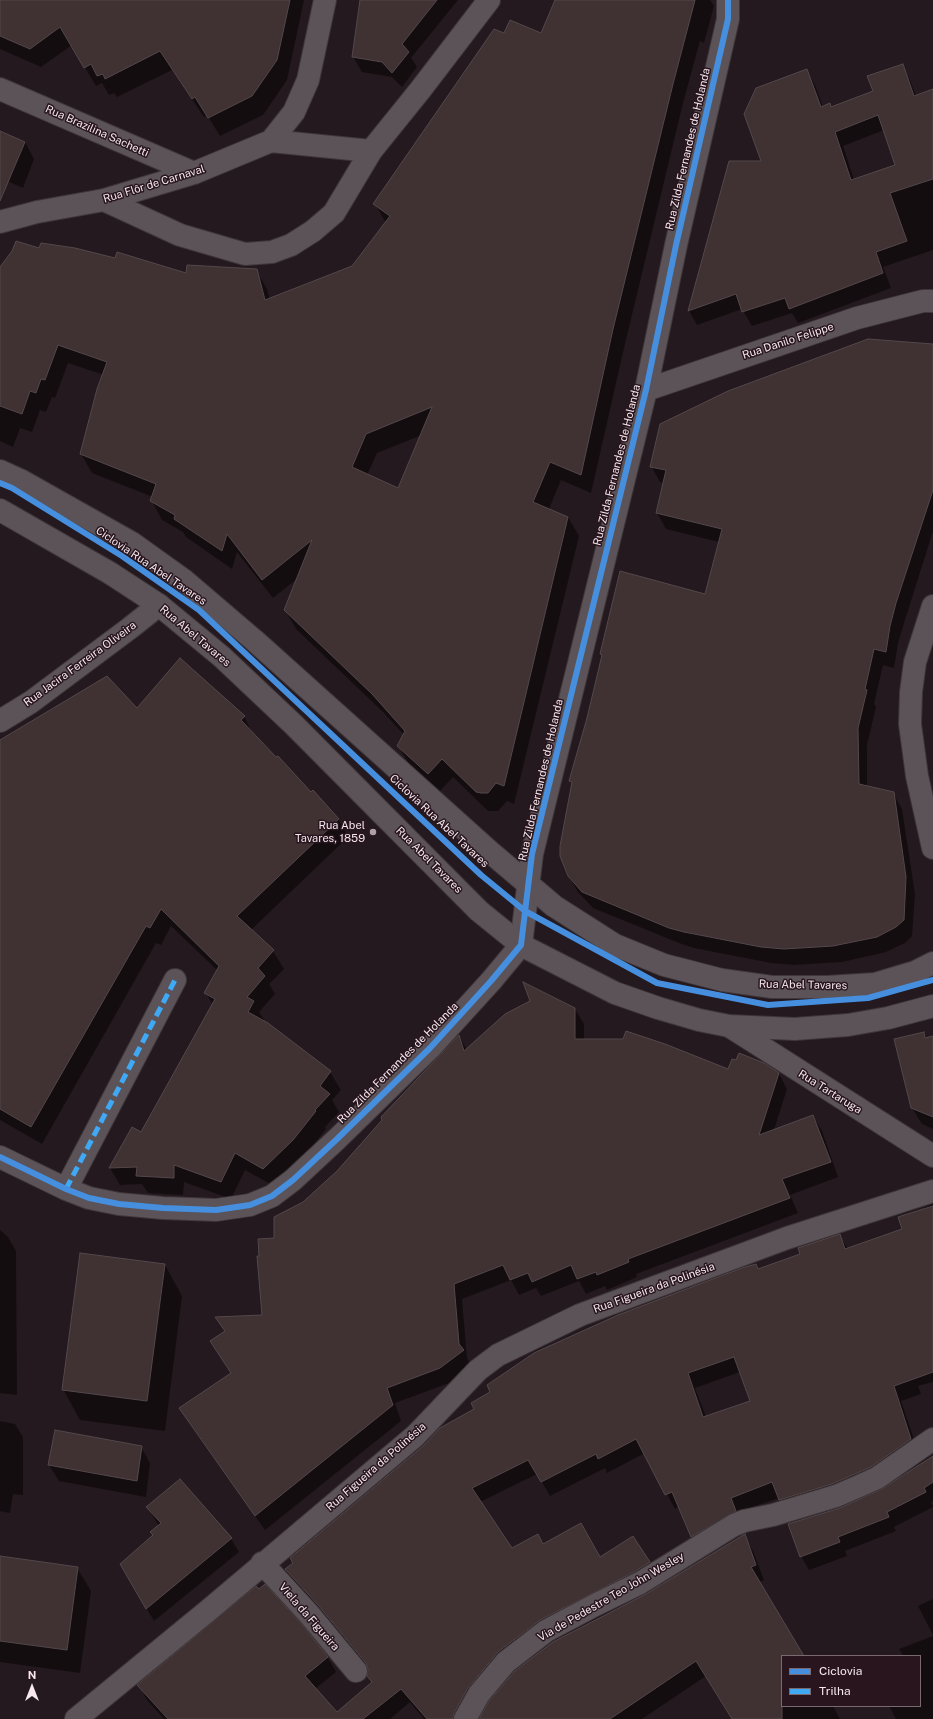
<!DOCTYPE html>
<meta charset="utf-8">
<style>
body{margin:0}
#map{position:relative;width:933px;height:1719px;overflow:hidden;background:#24191e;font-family:"Public Sans",sans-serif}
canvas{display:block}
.legend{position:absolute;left:781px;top:1655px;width:140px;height:52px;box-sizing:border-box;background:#28151e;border:1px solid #7a6971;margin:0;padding:5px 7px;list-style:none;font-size:12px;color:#f6e8ee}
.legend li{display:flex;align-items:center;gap:8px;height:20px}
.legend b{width:20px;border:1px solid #7a6971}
.north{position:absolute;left:12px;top:1667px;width:40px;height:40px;-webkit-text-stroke:3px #28151e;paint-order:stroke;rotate:0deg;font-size:11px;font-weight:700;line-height:16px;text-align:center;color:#f6e8ee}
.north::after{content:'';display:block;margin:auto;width:14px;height:18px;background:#f6e8ee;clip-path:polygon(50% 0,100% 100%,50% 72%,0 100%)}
</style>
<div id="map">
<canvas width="933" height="1719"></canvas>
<ul class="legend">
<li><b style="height:5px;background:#468fdf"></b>Ciclovia</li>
<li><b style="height:5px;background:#3fa9f5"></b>Trilha</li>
</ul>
<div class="north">N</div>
</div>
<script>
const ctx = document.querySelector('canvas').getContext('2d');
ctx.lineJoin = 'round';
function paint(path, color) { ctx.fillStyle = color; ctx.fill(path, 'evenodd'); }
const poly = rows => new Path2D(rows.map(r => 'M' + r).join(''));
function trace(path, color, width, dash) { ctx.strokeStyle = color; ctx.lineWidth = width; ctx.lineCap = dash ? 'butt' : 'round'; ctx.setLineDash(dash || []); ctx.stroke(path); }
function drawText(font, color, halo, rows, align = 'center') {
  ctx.font = font + ' "Public Sans",sans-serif'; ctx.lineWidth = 3; ctx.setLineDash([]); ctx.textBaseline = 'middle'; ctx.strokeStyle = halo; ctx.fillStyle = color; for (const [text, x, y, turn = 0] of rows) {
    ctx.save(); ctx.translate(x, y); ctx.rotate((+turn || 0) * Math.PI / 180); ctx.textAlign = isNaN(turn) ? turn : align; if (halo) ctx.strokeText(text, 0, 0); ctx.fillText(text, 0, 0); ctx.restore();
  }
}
paint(poly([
 [0,0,304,0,287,80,263,115,220,136,207,115,204,117,172,70,117,97,114,93,109,95,102,83,96,86,72,45,41,67,0,49],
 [361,0,458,0,411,58,417,67,402,87,392,77,362,72,353,57],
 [556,0,710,0,714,6,704,43,700,41,683,103,624,348,591,493,561,480,549,509,568,517,579,536,514,804,507,801,498,811,488,811,453,777,439,792,409,764,398,746,404,735,384,713,296,629,285,610,298,578,273,598,237,552,232,569,186,537,183,532,162,520,152,501,153,497,92,473,81,454,104,375,68,363,55,398,52,397,46,412,40,410,32,432,20,428,13,447,0,441,0,268,40,249,187,275,256,270,267,289,270,300,353,267,386,223,375,204,504,35,541,34],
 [422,435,398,489,367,475,377,453],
 [902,65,910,80,916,96,933,90,933,250,883,267,891,288,798,323,792,313,752,326,742,309,697,325,689,311,730,162,762,162,807,70,815,85,823,107,831,108,874,92],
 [884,130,897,166,854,180,843,146],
 [0,132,25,142,34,159,23,188,0,178],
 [933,345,933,531,905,620,898,643,894,668,883,665,874,704,876,707,867,745,867,787,893,793,902,809,915,894,912,936,905,943,886,952,842,962,794,965,771,963,694,948,679,943,593,908,578,892,568,875,573,785,570,781,588,719,602,656,601,654,706,595,719,542,666,529,657,513,664,483,660,482,651,466],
 [137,709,244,716,253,735,338,819,348,837,251,930,273,951,284,969,269,984,275,994,259,1012,264,1020,263,1021,330,1072,341,1090,332,1100,339,1112,325,1127,326,1129,303,1158,274,1186,245,1170,231,1199,184,1182,183,1195,148,1193,142,1184,120,1185,110,1168,133,1128,141,1133,213,1005,206,993,218,971,171,926,161,945,156,943,42,1144,0,1120,0,741],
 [575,1009,584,1024,584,1040,729,1071,779,1074,787,1089,774,1130,813,1116,822,1131,838,1177,790,1195,798,1213,636,1274,637,1277,607,1290,605,1286,586,1294,579,1281,541,1296,536,1288,519,1295,511,1280,462,1299,467,1358,472,1366,449,1383,395,1403,401,1421,265,1530,189,1423,181,1408,232,1374,225,1332,217,1318,263,1316,275,1239,303,1203,338,1172,459,1036,467,1050],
 [924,1033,927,1039,933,1037,933,1129,922,1124,912,1108],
 [933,1204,933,1382,918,1386,921,1394,901,1401,919,1454,788,1514,779,1498,738,1512,700,1551,692,1536,679,1506,675,1509,645,1453,607,1473,605,1468,550,1496,537,1474,480,1502,512,1549,543,1545,600,1558,633,1537,658,1577,547,1636,466,1719,424,1719,410,1702,390,1719,164,1719,147,1700,139,1685,298,1622,328,1658,336,1672,315,1689,337,1714,372,1683,368,1676,369,1670,327,1620,294,1584,286,1570,759,1270,802,1255,839,1235,848,1249,903,1230,925,1210,924,1208],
 [740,1372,751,1402,706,1417,695,1388],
 [0,1230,8,1237,16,1251,17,1395,0,1393],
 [165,1265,182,1296,165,1431,80,1420,63,1389],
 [0,1421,15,1424,23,1437,23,1495,13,1494,10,1513,0,1511],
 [141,1447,150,1463,146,1497,59,1481,49,1465],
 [933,1455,933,1501,931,1502,933,1507,894,1527,896,1531,845,1551,847,1556,809,1570,801,1556,841,1508,885,1489],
 [180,1480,231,1539,239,1552,154,1621,121,1565,153,1536,159,1526,147,1507],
 [744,1536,753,1551,764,1580,759,1582,803,1656,782,1656,782,1706,833,1706,840,1719,733,1719,706,1676,642,1719,480,1719,647,1595],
 [0,1557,77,1568,91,1591,80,1673,0,1662],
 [933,1599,933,1635,918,1606],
 [933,1636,933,1719,896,1719,889,1706,920,1706,920,1656,903,1656,899,1649]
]), '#0007');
const building = poly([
 [0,0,290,0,277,60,252,96,208,118,195,97,192,99,160,51,105,79,103,74,97,76,91,64,84,68,60,27,30,49,0,36,0,0],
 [360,0,437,0,402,44,409,52,392,73,382,62,352,57,360,0],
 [555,0,695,0,673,84,613,329,581,475,550,462,533,502,568,517,504,786,496,783,488,793,481,793,476,792,442,759,428,774,397,746,405,731,372,694,284,610,312,540,262,580,227,534,222,551,174,519,175,515,150,501,156,484,80,454,97,389,107,362,58,345,45,380,41,379,36,393,30,391,22,414,0,406,0,267,12,251,16,241,39,248,41,243,75,248,115,258,117,252,186,273,187,265,257,269,265,300,352,266,390,216,373,204,494,29,504,33,510,20,541,33,555,0],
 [432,407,398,488,352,467,366,434,432,407],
 [903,64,914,96,933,89,933,179,890,193,907,241,876,252,883,273,789,309,785,298,742,312,736,294,688,311,729,161,761,161,744,114,756,88,807,69,821,107,830,103,831,107,873,91,867,76,903,64],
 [878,115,895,165,851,180,835,132,878,115],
 [0,131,25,142,0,201,0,131],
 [868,339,933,344,933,490,896,603,890,626,886,652,874,649,865,689,867,690,858,728,859,784,894,792,906,877,904,920,896,927,877,937,833,946,784,949,761,947,684,932,669,928,582,892,568,876,560,856,560,846,572,782,569,781,587,718,602,655,600,654,620,571,705,594,722,529,656,513,666,470,650,467,660,424,728,391,868,339],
 [180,658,245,716,241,720,276,757,278,756,311,792,313,790,339,819,237,916,274,950,258,968,265,976,247,997,254,1001,248,1012,268,1023,331,1071,320,1086,330,1094,315,1110,316,1111,293,1140,263,1169,235,1153,221,1182,174,1165,174,1178,136,1176,137,1167,109,1168,132,1127,141,1132,215,999,204,993,219,966,161,909,150,928,146,926,31,1127,0,1109,0,740,107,676,137,708,180,658],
 [523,982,575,1008,575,1039,623,1039,626,1031,665,1044,728,1069,732,1059,736,1060,739,1053,764,1063,779,1073,759,1135,813,1115,831,1162,782,1179,790,1198,628,1259,629,1262,597,1275,596,1272,577,1279,571,1265,532,1282,528,1273,510,1280,503,1265,454,1284,459,1344,464,1350,440,1368,387,1388,393,1405,255,1516,179,1408,231,1373,210,1341,225,1331,215,1317,262,1315,257,1256,259,1256,258,1239,274,1238,274,1217,303,1202,337,1171,382,1120,381,1117,459,1035,464,1051,505,1014,530,1001,523,982],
 [924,1032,925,1038,933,1036,933,1117,911,1108,894,1039,924,1032],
 [933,1206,933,1372,894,1386,911,1439,871,1467,832,1484,779,1500,772,1482,731,1498,736,1511,691,1537,672,1492,665,1495,636,1439,598,1459,596,1454,541,1482,528,1460,472,1488,512,1548,538,1534,543,1544,581,1523,600,1557,633,1536,650,1562,634,1572,540,1620,498,1652,468,1688,454,1713,453,1719,427,1719,401,1689,363,1719,168,1719,137,1685,256,1586,259,1589,265,1584,299,1621,328,1657,305,1676,337,1712,372,1682,367,1676,368,1669,366,1663,318,1605,285,1569,293,1563,290,1558,423,1446,440,1428,474,1409,471,1403,490,1392,487,1385,534,1353,618,1315,742,1268,756,1264,758,1269,800,1254,798,1248,840,1234,845,1249,902,1229,898,1217,933,1206],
 [734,1357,750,1401,703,1417,688,1373,734,1357],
 [80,1253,165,1264,147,1401,62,1390,80,1253],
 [55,1430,142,1446,137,1481,48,1465,55,1430],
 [933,1456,933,1482,924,1488,926,1492,887,1512,889,1517,838,1537,840,1542,800,1557,788,1524,840,1508,882,1489,933,1456],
 [180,1479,232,1538,146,1609,120,1564,153,1535,150,1532,161,1523,146,1507,180,1479],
 [745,1534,756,1565,751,1567,804,1656,782,1656,782,1719,732,1719,696,1661,610,1719,479,1719,489,1701,515,1671,553,1642,646,1594,745,1534],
 [0,1556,78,1567,67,1650,0,1641,0,1556]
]);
paint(building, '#403133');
trace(building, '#53484b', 1);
const minor = poly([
 [0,89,194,173],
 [271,141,371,151,421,89,489,0],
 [104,200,180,235,245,254,272,252,291,245,313,231,334,213,371,151],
 [0,222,37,212,104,200,194,173,271,141,294,112,308,80,325,0],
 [646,390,857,318,923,301,933,301],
 [933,606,915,662,911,692,910,724,917,776,933,848],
 [0,721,31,702,130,628,159,605],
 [729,1026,933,1156],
 [0,1157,66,1189,89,1198,119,1204,163,1208,216,1210,250,1205,272,1196,293,1180,337,1139,430,1048,491,981,521,945,532,854,646,390,676,245,728,19,728,0],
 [66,1189,175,980],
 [262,1563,308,1613,356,1671],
 [76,1719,210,1609,415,1436,478,1370,498,1355,580,1315,787,1238,933,1191],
 [465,1719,479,1694,506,1662,546,1631,595,1605,640,1583,734,1525,744,1521,773,1515,836,1496,857,1487,877,1478,933,1439]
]);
const tertiary = poly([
 [0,471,22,481,132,543,185,581,254,640,489,851,554,906,615,945,664,965,722,980,772,987,827,987,875,984,915,972,933,963],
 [0,510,110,573,159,605,222,657,294,725,479,911,521,945,615,993,658,1008,699,1020,729,1026,795,1029,848,1025,888,1018,933,1006]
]);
trace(minor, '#3e363a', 24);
trace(tertiary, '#3e363a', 24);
trace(minor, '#5b5357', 22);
trace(tertiary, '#5b5357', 22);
trace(poly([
 [66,1189,175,980]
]), '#3fa9f5', 5, [10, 5]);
trace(poly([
 [0,483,12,488,122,556,199,610,481,875,525,911,657,983,768,1005,868,998,933,980],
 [0,1157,66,1189,89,1198,119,1204,163,1208,216,1210,250,1205,272,1196,293,1180,337,1139,430,1048,491,981,521,945,532,854,646,390,676,245,728,19,728,0]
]), '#468fdf', 6);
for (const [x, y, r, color] of [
 [373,832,4,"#aca0a5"]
]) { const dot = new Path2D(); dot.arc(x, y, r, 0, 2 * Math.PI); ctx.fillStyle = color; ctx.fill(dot); trace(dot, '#28151e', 1.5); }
drawText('11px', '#f6e8ee', '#28151e', [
 ["Rua Brazilina Sachetti",97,131,24],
 ["Rua Zilda Fernandes de Holanda",688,149,-77],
 ["Rua Flôr de Carnaval",154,184,-17],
 ["Rua Danilo Felippe",788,341,-18],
 ["Rua Zilda Fernandes de Holanda",617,465,-76],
 ["Ciclovia Rua Abel Tavares",151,566,34],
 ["Rua Abel Tavares",195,636,40],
 ["Rua Jacira Ferreira Oliveira",80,664,-36],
 ["Rua Zilda Fernandes de Holanda",541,780,-77],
 ["Ciclovia Rua Abel Tavares",439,821,43],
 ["Rua Abel Tavares",429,860,45],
 ["Rua Abel Tavares",803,985,1],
 ["Rua Zilda Fernandes de Holanda",398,1063,-45],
 ["Rua Tartaruga",830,1092,32],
 ["Rua Figueira da Polinésia",654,1288,-20],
 ["Rua Figueira da Polinésia",376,1467,-41],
 ["Via de Pedestre Teo John Wesley",611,1597,-30],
 ["Viela da Figueira",309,1617,49]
]);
drawText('11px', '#f6e8ee', '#28151e', [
 ["Rua Abel",365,826],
 ["Tavares, 1859",365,839]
], 'right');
</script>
